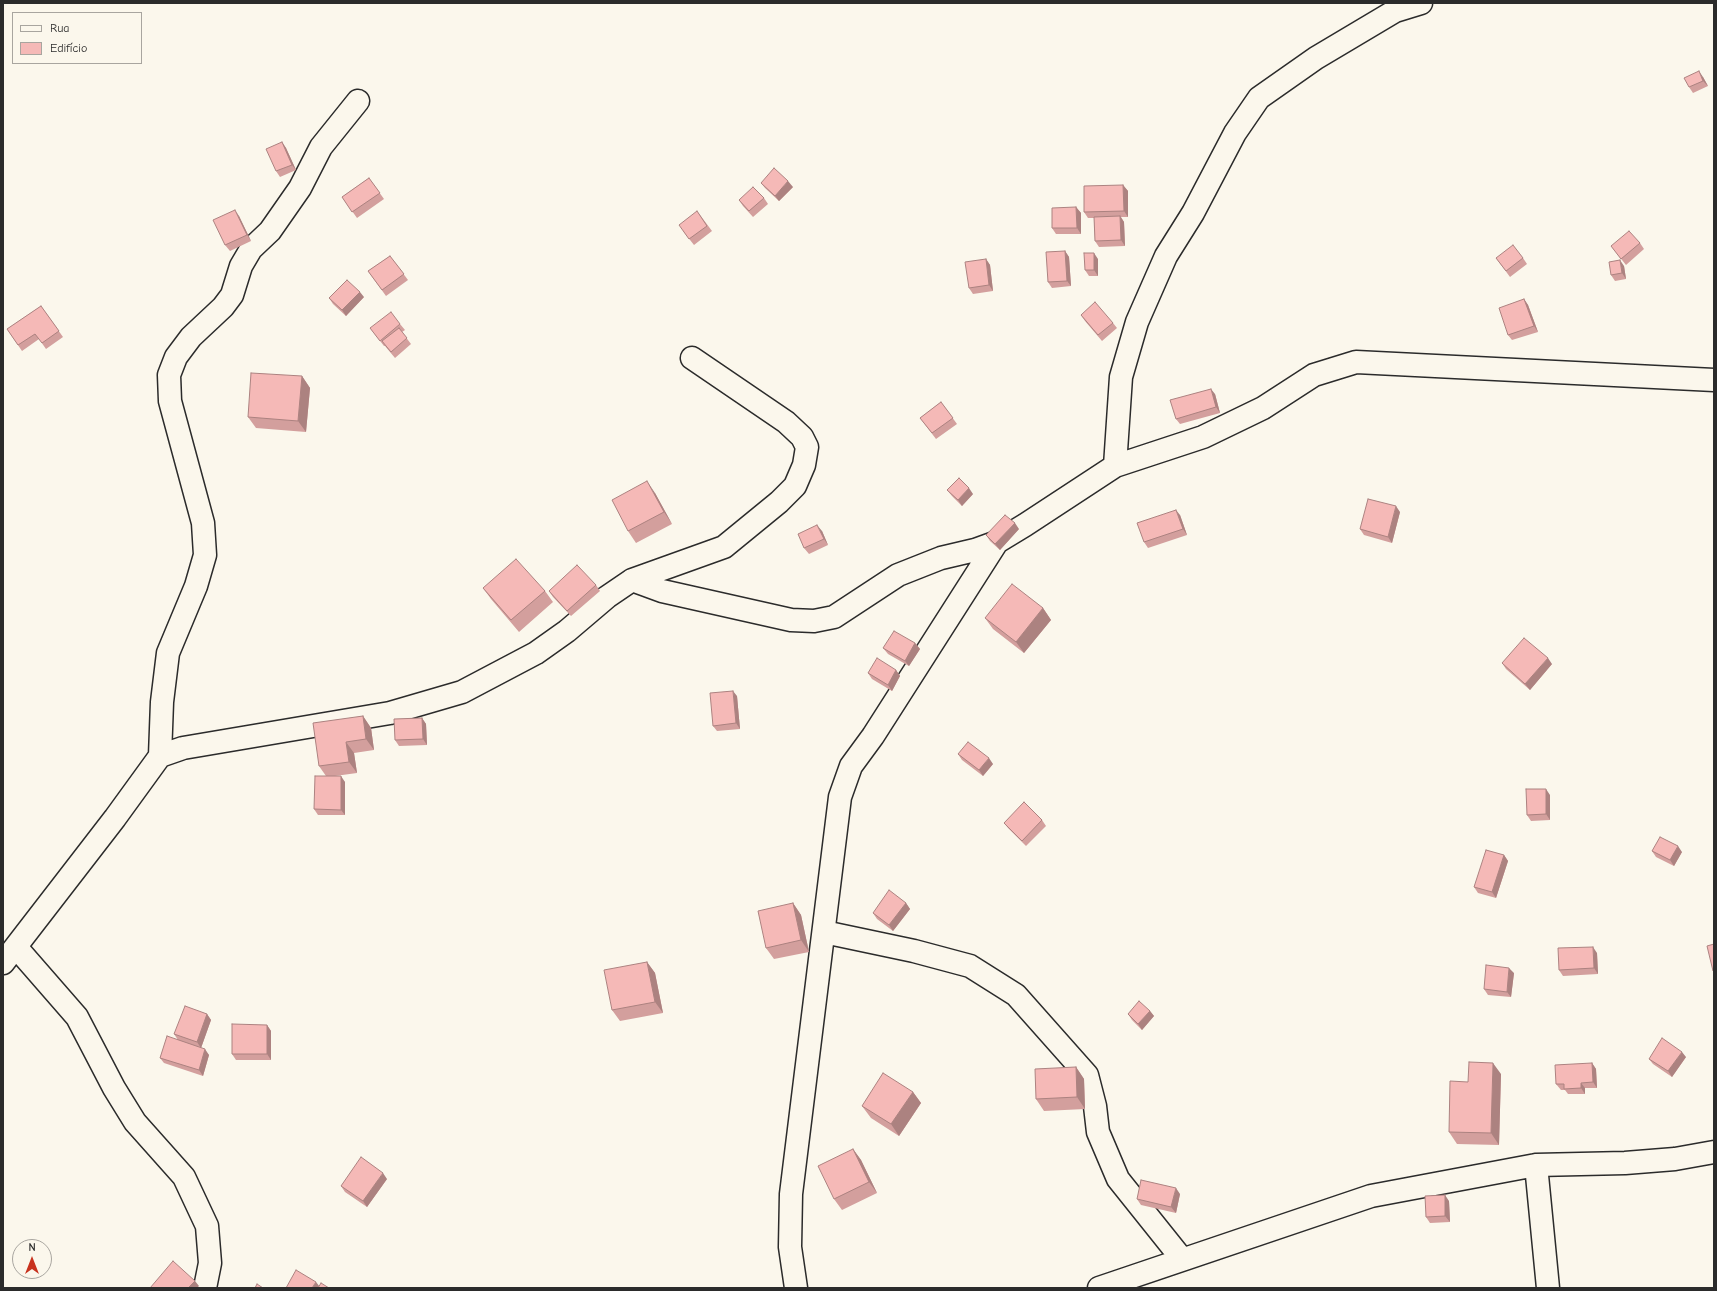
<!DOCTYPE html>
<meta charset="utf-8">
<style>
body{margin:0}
#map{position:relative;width:1717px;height:1291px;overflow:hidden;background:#fbf7ec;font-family:"Comic Neue",sans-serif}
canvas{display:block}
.frame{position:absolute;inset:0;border:4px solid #2b2b2b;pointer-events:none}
.legend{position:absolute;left:12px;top:12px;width:130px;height:52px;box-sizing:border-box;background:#fbf7ec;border:1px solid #a8a59f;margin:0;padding:5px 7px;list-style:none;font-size:12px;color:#2b2b2b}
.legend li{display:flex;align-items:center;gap:8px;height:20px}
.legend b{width:20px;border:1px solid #a8a59f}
.north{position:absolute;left:12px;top:1239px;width:40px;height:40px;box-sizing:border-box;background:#fbf7ec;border:1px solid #a8a59f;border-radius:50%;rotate:0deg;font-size:11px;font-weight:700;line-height:16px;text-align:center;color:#2b2b2b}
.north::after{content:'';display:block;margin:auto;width:14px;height:18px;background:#c8321e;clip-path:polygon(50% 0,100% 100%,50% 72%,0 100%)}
</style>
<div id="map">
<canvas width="1717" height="1291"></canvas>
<div class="frame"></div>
<ul class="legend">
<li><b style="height:5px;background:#fbf7ec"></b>Rua</li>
<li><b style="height:11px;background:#f5b9b7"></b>Edifício</li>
</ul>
<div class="north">N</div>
</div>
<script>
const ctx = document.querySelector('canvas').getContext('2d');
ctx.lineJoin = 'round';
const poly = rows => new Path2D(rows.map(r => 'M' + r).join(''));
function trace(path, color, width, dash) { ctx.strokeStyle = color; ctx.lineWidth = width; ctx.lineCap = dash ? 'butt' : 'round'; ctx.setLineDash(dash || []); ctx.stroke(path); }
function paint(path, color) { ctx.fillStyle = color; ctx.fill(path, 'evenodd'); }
const minor = poly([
 [1115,466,1121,377,1137,322,1166,256,1193,213,1235,133,1259,98,1316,58,1395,11,1421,3],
 [632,580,662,591,791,620,814,621,834,617,898,575,941,558,975,550,997,542,1025,525,1115,466,1203,437,1263,408,1314,375,1356,362,1714,380],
 [160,756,162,702,168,653,196,586,205,555,203,523,170,401,169,375,176,357,191,337,223,307,232,295,241,266,251,249,270,231,300,188,321,147,358,101],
 [824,932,914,951,970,966,1016,995,1087,1075,1095,1106,1098,1132,1118,1179,1182,1259],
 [16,947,77,1017,114,1088,135,1122,184,1177,207,1226,210,1263,205,1288],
 [3,963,115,818,160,756,183,748,390,713,462,692,536,653,567,631,607,597,632,580,724,547,779,502,795,486,804,465,807,447,802,437,786,422,692,358],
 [1536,1165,1548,1288],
 [796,1288,790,1247,791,1194,840,797,851,766,873,736,997,542],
 [1099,1288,1371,1196,1536,1165,1625,1163,1675,1159,1714,1152]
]);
trace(minor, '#2b2b2b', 25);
trace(minor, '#fbf7ec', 22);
paint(poly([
 [1703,77,1708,86,1693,93,1689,87],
 [282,142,286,148,296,170,280,177,276,171],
 [369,178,384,199,357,218,342,197],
 [761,183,793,187,779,201,765,188],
 [1123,185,1128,191,1128,217,1121,217,1124,222,1125,246,1099,247,1095,241,1094,218,1088,218,1084,212],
 [764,198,768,204,753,217,743,206,739,200],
 [1076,207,1081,213,1081,234,1056,234,1052,228],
 [697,211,712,231,694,245,683,231],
 [239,216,251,241,230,251,225,245],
 [1640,243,1644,249,1626,265,1611,246],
 [1065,251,1069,257,1071,286,1052,288,1048,282],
 [390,256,408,280,386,296,368,271],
 [1496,258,1523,258,1527,264,1510,277],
 [986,259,990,265,993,291,973,294,969,288],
 [1098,259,1098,276,1089,276,1085,270],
 [1624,266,1626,279,1615,281,1611,275],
 [364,297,346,316,333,304,329,298],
 [1524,299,1528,305,1538,332,1512,340,1508,335],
 [41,306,63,337,46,349,39,339,22,351,7,329],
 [1081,315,1113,323,1117,328,1102,341,1085,321],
 [400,324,405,330,402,332,411,344,395,358,385,346,384,346,370,328],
 [302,376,310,388,306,432,256,428,248,417],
 [1215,394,1220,413,1180,424,1176,419],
 [941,402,957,424,936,439,920,418],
 [947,490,973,494,962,506,952,496],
 [655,493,672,524,636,543,628,531],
 [1400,512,1392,543,1364,535,1360,529],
 [1180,515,1187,535,1148,548,1144,542],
 [1019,529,1000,550,990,541,986,535],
 [822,531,828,545,809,554,804,548],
 [596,585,600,591,571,616,553,597,549,591],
 [483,588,545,591,553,602,519,632,491,599],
 [1043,608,1051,620,1024,653,993,629,985,618],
 [915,643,920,649,909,666,888,654,883,648],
 [1502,663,1552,664,1530,690,1506,669],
 [896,670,900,676,892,691,872,679,868,673],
 [737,696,740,729,717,731,713,726],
 [363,716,371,728,374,750,354,753,357,773,335,776,345,782,345,815,318,815,314,809,326,776,319,766],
 [422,718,426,724,427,745,399,746,395,740],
 [958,754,993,764,983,776,962,760],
 [1550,795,1550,820,1531,821,1527,815],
 [1042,820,1046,826,1026,846,1008,828,1004,823],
 [1652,851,1682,852,1674,866,1656,857],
 [1504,855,1508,861,1496,898,1478,893,1474,887],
 [793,903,801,915,809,952,774,959,766,948],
 [906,903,910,909,893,931,877,919,873,913],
 [1597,953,1598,974,1563,976,1559,970],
 [647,962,655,973,663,1013,620,1021,612,1010],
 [1514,973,1511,997,1488,995,1484,989],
 [1150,1011,1154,1016,1142,1030,1132,1020,1128,1014],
 [207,1014,211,1020,201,1048,209,1055,203,1076,164,1063,160,1058,178,1040,174,1034],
 [267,1025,271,1031,271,1060,236,1060,232,1054],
 [1686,1057,1672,1077,1653,1064,1649,1059],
 [1592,1063,1596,1069,1597,1088,1585,1088,1585,1094,1568,1094,1565,1090,1561,1090,1556,1084],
 [1076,1067,1084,1079,1085,1109,1044,1111,1036,1099],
 [1501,1074,1499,1145,1457,1144,1449,1132,1468,1082],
 [913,1092,921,1103,899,1136,871,1118,862,1106],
 [853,1149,861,1160,877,1193,842,1210,834,1199],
 [387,1179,367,1207,345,1192,341,1186],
 [1180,1194,1176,1213,1141,1205,1137,1199],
 [1449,1201,1450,1222,1430,1223,1426,1217]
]), '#d39f9d');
paint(poly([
 [1699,71,1703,77,1708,86,1703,81],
 [282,142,286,148,296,170,292,165],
 [788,181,793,187,779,201,775,196],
 [1123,185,1128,191,1128,217,1124,211],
 [1076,207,1081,213,1081,234,1077,228],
 [235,210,239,216,251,241,247,235],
 [1120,216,1124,222,1125,246,1121,240],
 [1065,251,1069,257,1071,286,1067,281],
 [1094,253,1098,259,1098,276,1094,270],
 [986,259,990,265,993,291,989,285],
 [1620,260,1624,266,1626,279,1622,273],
 [360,292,364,297,346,316,342,310],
 [1524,299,1528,305,1538,332,1534,326],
 [302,376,310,388,306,432,298,421],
 [1211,389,1215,394,1220,413,1216,407],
 [647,481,655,493,672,524,664,512],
 [969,488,973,494,962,506,958,500],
 [1396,506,1400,512,1392,543,1388,537],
 [1176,510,1180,515,1187,535,1183,529],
 [1015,523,1019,529,1000,550,995,544],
 [817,525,822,531,828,545,824,539],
 [1043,608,1051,620,1024,653,1016,642],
 [915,643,920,649,909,666,905,661],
 [1548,658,1552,664,1530,690,1525,684],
 [896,670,900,676,892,691,888,685],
 [733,691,737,696,740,729,736,723],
 [363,716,371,728,374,750,366,739],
 [422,718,426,724,427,745,423,739],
 [346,742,354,753,357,773,349,762],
 [989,758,993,764,983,776,979,770],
 [341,776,345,782,345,815,341,810],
 [1546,789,1550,795,1550,820,1546,814],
 [1678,846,1682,852,1674,866,1670,860],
 [1504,855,1508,861,1496,898,1492,892],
 [793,903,801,915,809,952,801,940],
 [906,903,910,909,893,931,889,925],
 [1593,947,1597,953,1598,974,1594,968],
 [647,962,655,973,663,1013,655,1002],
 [1509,968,1514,973,1511,997,1507,992],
 [1150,1011,1154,1016,1142,1030,1138,1024],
 [207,1014,211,1020,201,1048,197,1042],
 [267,1025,271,1031,271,1060,267,1054],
 [205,1049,209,1055,203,1076,199,1070],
 [1682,1052,1686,1057,1672,1077,1668,1071],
 [1493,1063,1501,1074,1499,1145,1491,1133],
 [1592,1063,1596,1069,1597,1088,1593,1082],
 [1076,1067,1084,1079,1085,1109,1077,1097],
 [1581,1083,1585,1088,1585,1094,1581,1088],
 [913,1092,921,1103,899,1136,891,1124],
 [853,1149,861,1160,877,1193,869,1182],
 [383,1173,387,1179,367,1207,363,1201],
 [1176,1188,1180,1194,1176,1213,1171,1207],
 [1445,1195,1449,1201,1450,1222,1445,1216],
 [195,1281,199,1286,197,1288,188,1288],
 [316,1282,320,1287,320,1288,312,1288]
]), '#ac8280');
const building = poly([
 [1699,71,1703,81,1689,87,1684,78,1699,71],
 [282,142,292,165,276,171,266,149,282,142],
 [774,168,788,181,775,196,761,183,774,168],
 [369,178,380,193,352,212,342,197,369,178],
 [1123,185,1124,211,1084,212,1084,186,1123,185],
 [753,187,764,198,749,211,739,200,753,187],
 [1076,207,1077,228,1052,228,1052,208,1076,207],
 [235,210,247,235,225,245,213,220,235,210],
 [697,211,707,226,689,239,679,225,697,211],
 [1120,216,1121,240,1095,241,1094,217,1120,216],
 [1629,231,1640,243,1621,259,1611,246,1629,231],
 [1513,245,1523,258,1506,271,1496,258,1513,245],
 [1065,251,1067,281,1048,282,1046,252,1065,251],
 [1084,253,1094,253,1094,270,1085,270,1084,253],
 [390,256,404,274,382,290,368,271,390,256],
 [986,259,989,285,969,288,965,262,986,259],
 [1620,260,1622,273,1611,275,1609,262,1620,260],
 [347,280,360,292,342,310,329,298,347,280],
 [1524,299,1534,326,1508,335,1499,308,1524,299],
 [1095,302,1113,323,1098,335,1081,315,1095,302],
 [41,306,59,331,42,343,35,334,18,345,7,329,41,306],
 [391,312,400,324,380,341,370,328,391,312],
 [399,328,407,338,391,352,382,341,399,328],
 [251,373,302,376,298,421,248,417,251,373],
 [1211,389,1216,407,1176,419,1170,400,1211,389],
 [941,402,953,418,932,433,920,418,941,402],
 [959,478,969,488,958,500,947,490,959,478],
 [647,481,664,512,628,531,612,500,647,481],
 [1368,499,1396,506,1388,537,1360,529,1368,499],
 [1176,510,1183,529,1144,542,1137,523,1176,510],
 [1005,515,1015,523,995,544,986,535,1005,515],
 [817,525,824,539,804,548,798,534,817,525],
 [516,559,545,591,511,620,483,588,516,559],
 [577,565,596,585,567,611,549,591,577,565],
 [1012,584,1043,608,1016,642,985,618,1012,584],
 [894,631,915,643,905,661,883,648,894,631],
 [1524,638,1548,658,1525,684,1502,663,1524,638],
 [877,658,896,670,888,685,868,673,877,658],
 [733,691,736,723,713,726,710,693,733,691],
 [363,716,366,739,346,742,349,762,319,766,313,723,363,716],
 [422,718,423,739,395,740,394,719,422,718],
 [968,742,989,758,979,770,958,754,968,742],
 [315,776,341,776,341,810,314,809,315,776],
 [1526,789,1546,789,1546,814,1527,815,1526,789],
 [1024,802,1042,820,1022,841,1004,823,1024,802],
 [1660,837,1678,846,1670,860,1652,851,1660,837],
 [1486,850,1504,855,1492,892,1474,887,1486,850],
 [889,890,906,903,889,925,873,913,889,890],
 [793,903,801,940,766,948,758,911,793,903],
 [1714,944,1714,971,1713,971,1707,946,1714,944],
 [1593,947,1594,968,1559,970,1558,948,1593,947],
 [647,962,655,1002,612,1010,604,970,647,962],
 [1486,965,1509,968,1507,992,1484,989,1486,965],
 [1139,1001,1150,1011,1138,1024,1128,1014,1139,1001],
 [185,1006,207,1014,197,1042,174,1034,185,1006],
 [232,1024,267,1025,267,1054,232,1054,232,1024],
 [167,1036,205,1049,199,1070,160,1058,167,1036],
 [1662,1038,1682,1052,1668,1071,1649,1059,1662,1038],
 [1469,1062,1493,1063,1491,1133,1449,1132,1450,1081,1468,1082,1469,1062],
 [1592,1063,1593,1082,1581,1083,1581,1088,1564,1089,1564,1084,1556,1084,1555,1065,1592,1063],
 [1076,1067,1077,1097,1036,1099,1035,1069,1076,1067],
 [883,1073,913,1092,891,1124,862,1106,883,1073],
 [853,1149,869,1182,834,1199,818,1166,853,1149],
 [361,1157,383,1173,363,1201,341,1186,361,1157],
 [1141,1180,1176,1188,1171,1207,1137,1199,1141,1180],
 [1445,1195,1445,1216,1426,1217,1425,1196,1445,1195],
 [173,1261,195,1281,188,1288,150,1288,173,1261],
 [296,1270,316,1282,312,1288,286,1288,296,1270],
 [321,1283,329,1288,318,1288,321,1283],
 [257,1284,263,1288,255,1288,257,1284]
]);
paint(building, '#f5b9b7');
trace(building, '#ac8280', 1);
</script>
